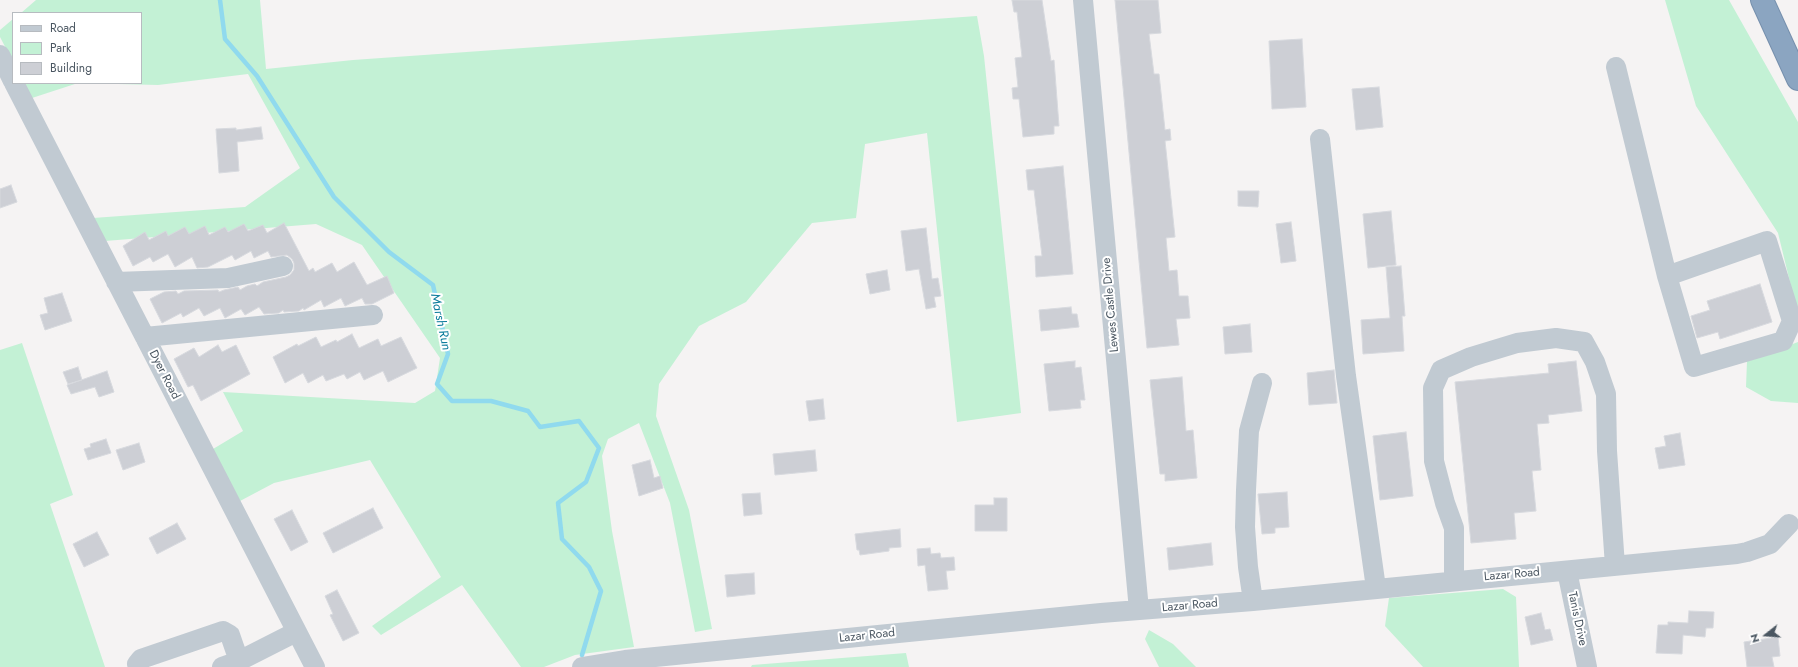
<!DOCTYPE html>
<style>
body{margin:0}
#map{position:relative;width:1798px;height:667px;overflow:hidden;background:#f5f3f3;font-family:Jost,sans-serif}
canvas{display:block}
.legend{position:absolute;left:12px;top:12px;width:130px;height:72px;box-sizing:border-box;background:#fff;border:1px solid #b7bbc0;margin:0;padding:5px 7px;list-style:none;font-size:12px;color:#4a5661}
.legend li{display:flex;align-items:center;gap:8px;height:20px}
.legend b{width:20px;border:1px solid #b7bbc0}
.north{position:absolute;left:1746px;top:615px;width:40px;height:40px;-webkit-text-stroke:3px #fff;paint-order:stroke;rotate:253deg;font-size:11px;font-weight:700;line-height:16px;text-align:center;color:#4a5661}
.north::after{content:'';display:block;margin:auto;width:14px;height:18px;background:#4a5661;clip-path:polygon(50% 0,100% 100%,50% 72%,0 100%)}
</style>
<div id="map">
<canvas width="1798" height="667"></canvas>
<ul class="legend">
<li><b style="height:5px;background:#c1cad2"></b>Road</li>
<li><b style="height:11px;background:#c3f1d5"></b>Park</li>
<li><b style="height:11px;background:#cdcfd5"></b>Building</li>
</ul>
<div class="north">N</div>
</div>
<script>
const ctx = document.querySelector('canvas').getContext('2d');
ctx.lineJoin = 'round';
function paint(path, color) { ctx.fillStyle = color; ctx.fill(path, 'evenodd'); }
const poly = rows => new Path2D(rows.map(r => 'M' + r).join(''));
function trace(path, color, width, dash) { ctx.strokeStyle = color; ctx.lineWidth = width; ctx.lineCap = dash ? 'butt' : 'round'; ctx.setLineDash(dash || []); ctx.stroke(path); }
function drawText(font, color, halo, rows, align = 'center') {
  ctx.font = font + ' Jost,sans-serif'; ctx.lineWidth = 4; ctx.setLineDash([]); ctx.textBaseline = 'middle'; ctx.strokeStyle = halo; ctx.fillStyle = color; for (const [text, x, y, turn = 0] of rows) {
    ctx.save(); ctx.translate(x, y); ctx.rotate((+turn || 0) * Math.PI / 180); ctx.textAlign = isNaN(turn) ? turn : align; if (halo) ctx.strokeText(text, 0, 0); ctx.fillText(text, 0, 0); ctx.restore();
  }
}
paint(poly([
 [36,0,260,0,266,69,353,60,977,16,984,56,1021,413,957,422,927,133,865,144,856,218,812,223,746,302,699,326,659,384,656,416,689,510,712,629,695,632,670,503,639,423,608,439,602,456,612,531,634,647,575,655,544,667,521,667,462,585,381,635,372,626,441,577,370,460,274,483,240,501,213,449,243,431,223,392,415,403,435,391,440,358,362,245,316,224,105,241,93,218,245,207,300,168,248,74,158,85,78,83,141,83,141,13,21,13],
 [1665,0,1729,0,1798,122,1798,315,1778,233,1696,106],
 [13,19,13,62,0,37,0,30],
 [24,83,78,83,32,98],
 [1798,342,1798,403,1771,401,1746,387,1747,361],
 [22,343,73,495,50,504,105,667,0,667,0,350],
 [1503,589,1516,597,1519,667,1423,667,1385,626,1389,598],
 [1149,630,1173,644,1196,667,1159,667,1145,639],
 [906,653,909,667,751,667,752,665]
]), '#c3f1d5');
trace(poly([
 [220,0,225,39,257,76,334,197,389,252,433,285,448,354,437,384,452,401,491,401,528,411,540,427,579,421,599,448,586,482,558,503,562,539,589,567,601,591,582,655]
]), '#90daee', 4.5);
const building = poly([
 [1012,0,1042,0,1051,61,1054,60,1059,126,1054,126,1054,134,1023,137,1019,99,1013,99,1012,88,1018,87,1015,58,1022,57,1017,12,1014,12,1012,0],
 [1115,0,1158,0,1161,33,1149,34,1154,74,1159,74,1165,130,1170,129,1171,140,1165,141,1166,150,1175,237,1166,238,1169,271,1177,270,1179,296,1188,296,1190,318,1176,319,1179,345,1147,348,1115,0],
 [1302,39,1306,107,1272,109,1269,41,1302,39],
 [1379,87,1383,127,1356,130,1352,89,1379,87],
 [261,127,263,139,237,142,239,171,219,173,216,129,236,128,236,130,261,127],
 [1063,166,1073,274,1036,277,1035,256,1042,256,1034,190,1028,190,1026,170,1063,166],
 [11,185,17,202,0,208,0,189,11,185],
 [1238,191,1259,191,1258,207,1238,206,1238,191],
 [1391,211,1396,265,1368,268,1363,214,1391,211],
 [1291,222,1296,261,1281,263,1276,224,1291,222],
 [284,223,309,271,313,268,315,272,332,263,337,272,354,262,367,285,387,276,394,293,372,304,365,304,362,298,345,306,341,298,324,307,321,300,304,310,303,308,299,311,284,312,283,310,279,313,264,314,259,307,245,315,241,309,225,318,220,308,204,316,199,308,183,317,181,313,162,323,150,299,164,292,176,291,178,294,184,291,218,290,219,292,224,290,238,287,240,290,247,286,255,284,257,286,263,282,286,277,290,275,294,270,294,263,292,259,287,255,271,257,268,251,254,258,251,251,235,260,232,255,208,267,197,268,192,257,175,267,168,254,153,262,150,257,133,266,123,246,145,232,149,240,166,231,168,236,185,227,189,234,205,226,209,235,225,227,228,232,244,224,248,231,263,225,267,233,284,223],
 [926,228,932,279,938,278,941,296,934,297,936,307,926,309,919,269,906,271,901,231,926,228],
 [1401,266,1405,316,1402,316,1404,351,1363,354,1361,320,1390,318,1386,267,1401,266],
 [887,270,890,290,870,294,866,274,887,270],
 [1760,284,1772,322,1720,339,1718,332,1697,338,1691,316,1710,310,1707,301,1760,284],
 [62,293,72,321,45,330,40,315,48,313,44,298,62,293],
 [1071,307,1072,314,1077,314,1079,327,1041,331,1039,310,1071,307],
 [1250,324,1252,352,1225,354,1223,327,1250,324],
 [352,334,359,348,378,339,381,346,401,337,417,368,388,382,383,371,364,380,360,372,347,379,344,374,326,381,323,375,308,383,303,373,285,383,273,357,297,344,298,346,316,337,321,347,336,340,337,342,352,334],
 [218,345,222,352,236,345,250,374,201,401,193,385,188,387,174,359,194,348,199,357,218,345],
 [1075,361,1075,368,1081,367,1085,400,1080,400,1081,408,1049,411,1044,364,1075,361],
 [1576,361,1582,411,1548,415,1549,423,1537,424,1541,470,1532,471,1536,511,1514,513,1516,539,1471,543,1455,382,1549,373,1548,364,1576,361],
 [78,367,82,380,68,384,63,372,78,367],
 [1334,370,1337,403,1309,405,1307,373,1334,370],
 [107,371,114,392,99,397,95,387,71,394,67,385,107,371],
 [1182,377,1186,431,1193,430,1197,478,1165,481,1165,474,1160,474,1150,380,1182,377],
 [823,399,825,419,809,421,806,401,823,399],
 [1406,432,1413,496,1380,500,1373,436,1406,432],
 [1680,433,1685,465,1659,469,1655,448,1666,446,1664,436,1680,433],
 [106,439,111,453,88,460,84,449,91,447,90,444,106,439],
 [139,443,145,462,123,470,116,450,139,443],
 [815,450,817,471,775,475,773,454,815,450],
 [650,460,654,478,660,476,663,488,639,496,632,465,650,460],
 [1287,492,1289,527,1275,528,1275,533,1262,534,1258,494,1287,492],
 [760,493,762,514,744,516,742,494,760,493],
 [994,498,1007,498,1007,531,975,531,975,505,994,505,994,498],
 [373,508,383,528,333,553,323,533,373,508],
 [292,510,308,542,291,551,274,519,292,510],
 [177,523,186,539,157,554,149,538,177,523],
 [900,529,901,547,889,548,889,551,860,555,859,550,857,550,855,534,900,529],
 [97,532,109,555,84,567,73,544,97,532],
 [1211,543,1213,565,1169,570,1167,548,1211,543],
 [930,548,931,554,940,553,941,558,954,557,955,570,946,571,948,589,928,591,925,565,918,566,917,549,930,548],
 [754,573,755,594,727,597,725,575,754,573],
 [337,590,359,633,343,641,330,615,333,614,325,596,337,590],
 [1689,611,1714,612,1713,628,1706,628,1705,637,1683,635,1682,654,1656,653,1658,625,1668,625,1668,622,1688,623,1689,611],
 [1541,613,1545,630,1550,629,1553,640,1531,645,1525,617,1541,613],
 [1778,637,1780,656,1772,657,1774,667,1747,667,1744,642,1778,637]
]);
paint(building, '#cdcfd5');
trace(building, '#d7d9de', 1);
const highway = poly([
 [1762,0,1798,79]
]);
trace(highway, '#7690ad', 24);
trace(poly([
 [1083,0,1139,610],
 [0,55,13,81],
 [1616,67,1667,276,1694,367,1783,341,1792,321,1767,241,1667,276],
 [14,83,315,667],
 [1320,139,1346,376,1376,588],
 [116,282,228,278,283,266],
 [145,337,373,315],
 [1567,571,1587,667],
 [1454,581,1454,528,1445,503,1434,461,1433,388,1441,370,1471,357,1517,343,1556,338,1584,342,1595,362,1606,394,1607,451,1615,566],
 [1253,601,1248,567,1245,527,1246,490,1249,431,1262,383],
 [138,667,137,664,141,659,223,631,230,635,239,661],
 [222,667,239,661,296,632],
 [582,667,625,660,1101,613,1253,601,1737,554,1747,552,1770,544,1789,524]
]), '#c1cad2', 20);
trace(highway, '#8ba5c1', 22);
drawText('12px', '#4a5661', '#fff', [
 ["Lewes Castle Drive",1111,305,-95],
 ["Dyer Road",164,375,63],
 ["Lazar Road",1512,575,-5],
 ["Lazar Road",1190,606,-5],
 ["Tanis Drive",1577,619,78],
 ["Lazar Road",867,636,-6]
]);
drawText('italic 13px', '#0c7c9b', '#fff', [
 ["Marsh Run",440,322,78]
]);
</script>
